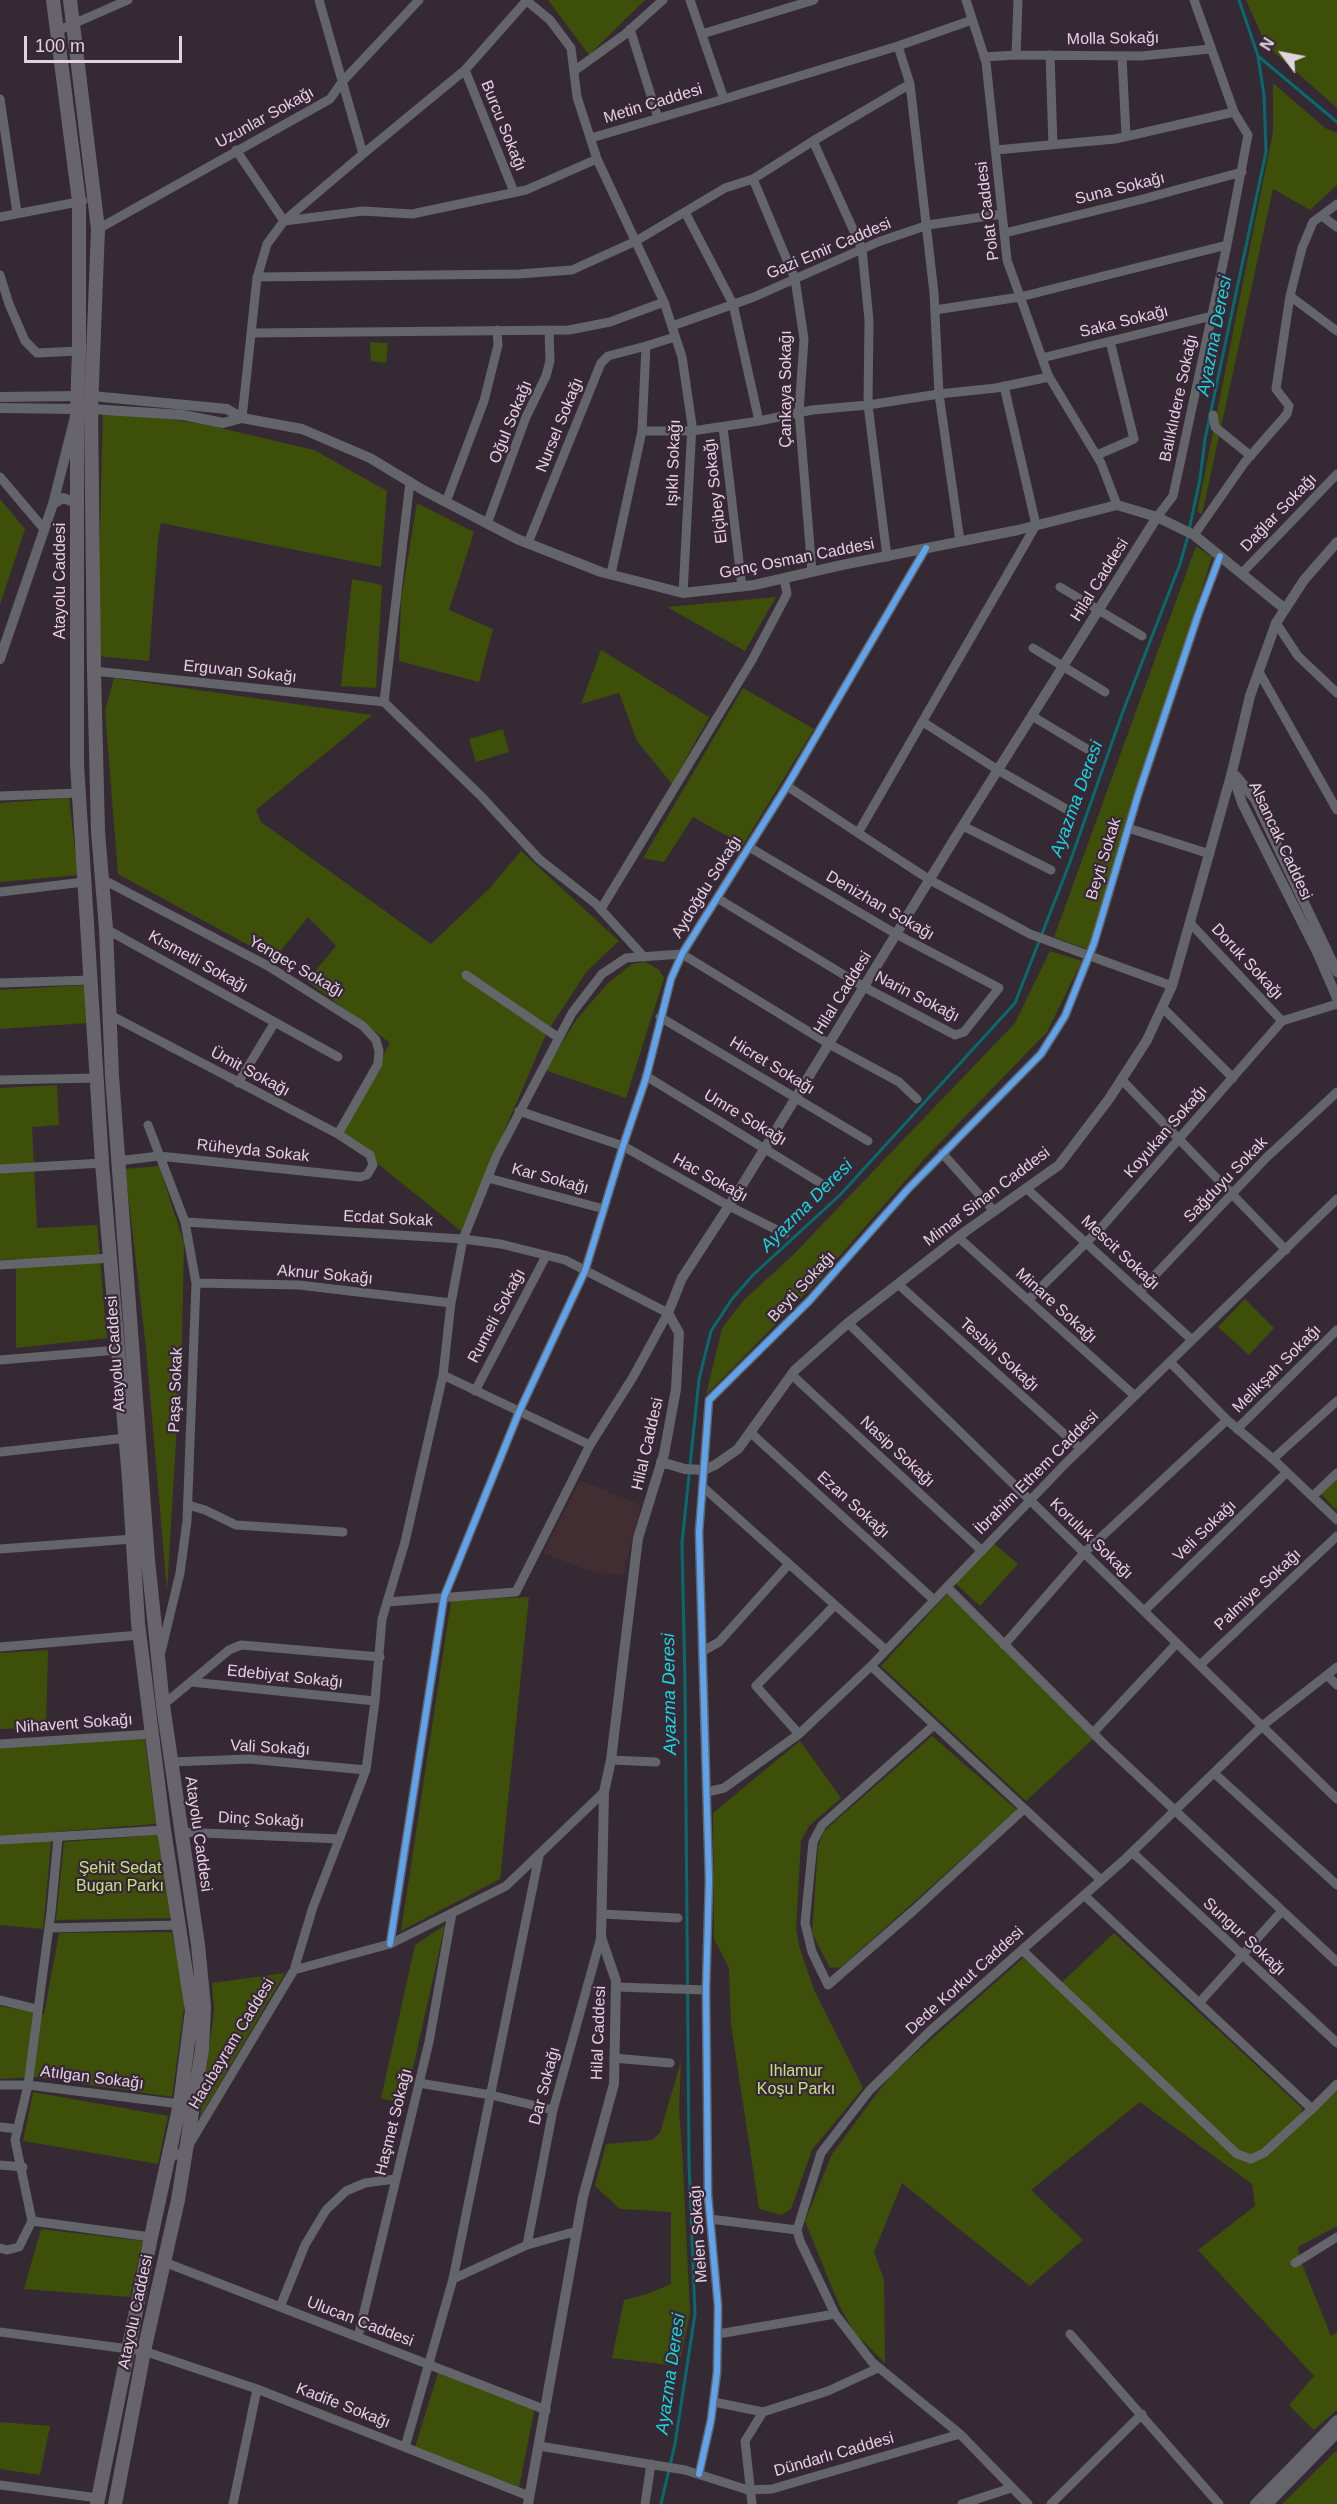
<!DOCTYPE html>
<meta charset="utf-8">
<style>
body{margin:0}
#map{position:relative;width:1337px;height:2504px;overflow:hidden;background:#352a34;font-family:Helvetica,sans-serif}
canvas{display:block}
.north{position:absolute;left:1253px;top:24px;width:60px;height:60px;-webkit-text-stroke:4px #392638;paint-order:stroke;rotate:302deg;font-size:16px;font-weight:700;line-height:24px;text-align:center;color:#e0d3df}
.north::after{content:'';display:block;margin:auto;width:21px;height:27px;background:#e0d3df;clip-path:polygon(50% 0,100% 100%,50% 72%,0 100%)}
.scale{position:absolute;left:24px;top:36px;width:158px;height:27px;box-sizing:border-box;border:3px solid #e0d3df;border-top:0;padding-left:8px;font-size:18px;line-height:21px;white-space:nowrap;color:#e0d3df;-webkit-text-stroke:4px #392638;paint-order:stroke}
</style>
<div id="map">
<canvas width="1337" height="2504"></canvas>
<div class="north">N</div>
<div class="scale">100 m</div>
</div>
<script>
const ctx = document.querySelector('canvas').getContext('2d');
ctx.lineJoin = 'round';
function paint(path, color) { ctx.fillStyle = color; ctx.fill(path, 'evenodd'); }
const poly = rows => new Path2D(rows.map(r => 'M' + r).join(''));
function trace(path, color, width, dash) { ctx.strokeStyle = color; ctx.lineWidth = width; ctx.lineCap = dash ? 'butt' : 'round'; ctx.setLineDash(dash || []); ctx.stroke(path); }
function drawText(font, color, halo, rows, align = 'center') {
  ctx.font = font + ' Helvetica,sans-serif'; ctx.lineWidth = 4.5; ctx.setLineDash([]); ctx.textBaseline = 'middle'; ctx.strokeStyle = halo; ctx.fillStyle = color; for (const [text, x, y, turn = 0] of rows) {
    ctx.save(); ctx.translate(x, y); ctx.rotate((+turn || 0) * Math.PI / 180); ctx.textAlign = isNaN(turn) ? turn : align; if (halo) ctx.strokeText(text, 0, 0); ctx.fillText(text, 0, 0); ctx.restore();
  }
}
paint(poly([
 [580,1480,641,1505,623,1575,595,1573,543,1553]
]), '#412d32');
paint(poly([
 [548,0,645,0,589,55],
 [1246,0,1337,0,1337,108,1266,45],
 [1273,83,1325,128,1337,133,1337,185,1310,210,1273,189,1202,514,1197,512,1273,132],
 [370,342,388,343,386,363,371,361],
 [103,409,208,425,314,450,387,491,381,567,161,523,158,540,149,661,97,656],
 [0,499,25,529,0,605],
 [417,503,474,532,449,610,493,629,479,682,399,661,401,600],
 [1196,546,1212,557,1089,950,1054,937],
 [352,579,382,585,376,688,341,686],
 [776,597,745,651,667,607],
 [601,650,709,717,672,784,637,741,619,693,581,704],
 [114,678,372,715,256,810,261,822,431,944,489,889,521,851,619,941,587,971,547,1032,461,1231,341,1134,390,1043,307,981,336,946,308,917,274,959,118,874,105,711],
 [743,688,814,729,743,845,693,817,664,862,643,858],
 [503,729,509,752,476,762,469,739],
 [69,798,78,875,0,882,0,803],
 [1050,951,1082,961,1047,1032,926,1157,815,1284,706,1395,722,1328,744,1300,794,1254,1015,1023],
 [646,962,659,970,664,978,626,1098,545,1070,577,1019,607,984,632,964],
 [85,985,86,1023,0,1029,0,990],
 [57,1085,59,1125,32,1127,37,1228,97,1225,107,1338,16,1348,16,1259,0,1260,0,1088],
 [159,1166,184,1243,182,1341,167,1591,146,1348,125,1169],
 [1245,1299,1274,1328,1249,1355,1218,1327],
 [1337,1479,1337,1511,1321,1494],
 [992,1542,1018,1564,980,1606,955,1583],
 [948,1593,1093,1739,1026,1801,881,1666],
 [529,1597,500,1879,401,1931,451,1601],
 [48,1650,46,1728,0,1729,0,1653],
 [144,1734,156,1824,52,1832,43,1929,0,1925,0,1746],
 [932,1736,1017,1810,841,1967,830,1968,812,1933,818,1846,824,1831],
 [800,1741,841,1798,809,1826,801,1841,796,1928,799,1946,814,1990,863,2088,812,2150,791,2209,782,2215,759,2209,731,2024,729,1968,714,1939,713,1813],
 [158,1835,171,1918,56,1920,64,1842],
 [445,1925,405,2104,381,2098,415,1945],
 [172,1932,185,2001,172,2097,36,2077,0,2079,0,2006,44,2014,59,1933],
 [1114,1933,1302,2108,1301,2119,1337,2086,1337,2226,1298,2247,1300,2259,1331,2336,1337,2332,1337,2410,1314,2430,1289,2405,1314,2376,1198,2250,1255,2206,1252,2184,1140,2102,1031,2190,1083,2240,1030,2286,902,2183,874,2252,884,2280,885,2363,854,2332,839,2305,805,2221,832,2154,869,2104,891,2075,1023,1958,1056,1988],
 [285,1973,200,2117,214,2012,212,1983],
 [681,2061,679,2110,682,2148,690,2313,679,2366,612,2358,624,2300,647,2294,671,2284,671,2212,620,2209,595,2186,606,2144,652,2140,660,2133],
 [33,2092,168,2116,158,2164,23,2141],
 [41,2229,143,2241,130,2297,24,2289],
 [438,2373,535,2407,519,2487,415,2447],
 [0,2422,50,2426,40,2475,0,2469],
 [1337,2450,1337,2504,1282,2504]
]), '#3e4f09');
trace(poly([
 [1258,56,1337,122],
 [1189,530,1200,479,1205,439,1266,152,1264,95,1258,56,1239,0],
 [661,2504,675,2444,695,2314,689,2164,685,1684,682,1543,699,1379,711,1331,732,1299,753,1275,840,1195,1015,1003,1070,862,1122,714,1180,564,1188,536]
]), '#076a6c', 3);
trace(poly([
 [319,0,363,154,465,70,527,0],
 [966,0,986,62,1007,260,1048,375,1101,463,1117,505],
 [630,29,658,118],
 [57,31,128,0],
 [702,34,814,0],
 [898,46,972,20],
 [1016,55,1141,56,1210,49],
 [1050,55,1053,145],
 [1122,56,1126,136],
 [984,57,1016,55,1018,0],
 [465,70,514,192],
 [574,71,624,35,663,0],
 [910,84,934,293,939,394,996,388,1049,377],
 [0,99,17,213],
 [591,138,724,99],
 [813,141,862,249,869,320,868,405,887,557],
 [236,150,284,221,267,244,257,278,242,418],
 [996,150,1115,139,1234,112],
 [753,179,795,279,804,339,799,412,812,572],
 [685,212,733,304,759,421],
 [1322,216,1337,227],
 [0,217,83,201],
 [284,221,363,211,412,214,526,190,597,159,577,97,571,48,550,20,527,1],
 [284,221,363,154],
 [98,229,330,99,342,82,419,0],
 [1005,233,1143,199,1242,172],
 [0,275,9,304,25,341,37,353,79,351],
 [257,277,519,274,572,270,636,241,725,188,753,179,813,141,910,84,898,46,724,99,690,0],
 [1290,296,1337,331],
 [664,302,682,357,692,425,683,593],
 [935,310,1020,297,1227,245,1248,135,1234,112,1194,0],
 [672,326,754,297,878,242,928,225,1002,214],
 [252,333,569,330,610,322,664,302,597,159],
 [675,337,646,346,642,431,692,431,759,421,812,410,868,405,939,394,960,541],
 [1042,358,1212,316],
 [1213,415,1215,427,1251,456],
 [723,427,742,587],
 [1097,455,1134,439,1110,341],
 [0,477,44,529],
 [410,482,384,702,481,796,539,859,596,904,644,957],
 [446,502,484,401,498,345,497,330],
 [1157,517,1173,496,1227,245],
 [487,524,526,417,546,376,550,361,549,330],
 [1194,535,1245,462,1287,414,1289,406,1276,389,1290,296,1302,248,1313,222,1337,204],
 [528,543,601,363,608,356,646,346],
 [1242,573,1337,474],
 [611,574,642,431],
 [1060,587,1142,636],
 [1276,623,1298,656,1337,693],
 [1033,648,1105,692],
 [94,671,384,702],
 [1259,672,1337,810],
 [1032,716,1087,749],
 [923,722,998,770,1073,813],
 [787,786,858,833,1036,525,1004,386],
 [0,796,79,793],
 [963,826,1051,870],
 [1128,828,1210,854],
 [858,833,930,880,1030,934,1172,986],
 [102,879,268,966,363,1026,376,1040,379,1051,378,1064,338,1134],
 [0,892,84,882],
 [717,898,864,987,955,1035,964,1032,999,988,896,934,749,847],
 [601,909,752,660,787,594,784,578],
 [1191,924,1282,1021],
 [106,929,338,1057],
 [466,975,559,1038],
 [0,983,90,980],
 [1162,1007,1233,1078],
 [110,1015,338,1134,370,1155,373,1165,367,1175,360,1177,159,1156,118,1161],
 [660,1017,868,1141],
 [646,1076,827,1187],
 [1121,1079,1286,1250],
 [0,1080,96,1078],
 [238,1083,275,1022],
 [519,1111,623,1146,729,1206,785,1234],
 [148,1125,185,1222,196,1283,187,1521,180,1573,161,1652],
 [942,1153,994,1211],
 [0,1169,102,1163],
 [488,1178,604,1209],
 [1026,1188,1192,1340],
 [185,1222,463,1239,501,1244,565,1260,668,1313,633,1377,590,1445,516,1592,387,1602],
 [958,1237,1135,1396],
 [0,1265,111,1258],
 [196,1283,299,1285,451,1303],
 [898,1284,1081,1449],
 [1140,1291,1266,1158,1337,1092],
 [1028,1300,1100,1229,1282,1021,1337,1004],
 [848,1323,1337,1799],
 [0,1360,118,1350],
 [443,1375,590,1445],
 [792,1375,982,1551],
 [475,1391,546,1256],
 [1227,1420,1273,1459,1337,1520],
 [1237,1429,1337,1330],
 [751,1433,934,1600],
 [0,1452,126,1438],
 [1273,1459,1337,1401],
 [703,1487,835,1605,756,1686,799,1734],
 [1313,1496,1337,1473],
 [188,1505,205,1510,236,1525,343,1532],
 [0,1549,133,1539],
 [947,1587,1105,1745,1337,1962],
 [835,1605,886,1650],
 [1144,1611,1286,1473],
 [1004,1645,1084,1553,1227,1420,1170,1362],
 [0,1647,139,1635],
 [703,1651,719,1642,789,1564],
 [1200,1665,1337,1536],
 [871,1666,1101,1880],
 [1328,1676,1337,1685],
 [191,1682,375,1701],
 [163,1705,229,1650,241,1645,380,1657],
 [934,1725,822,1825,813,1842,805,1923,812,1952,828,1985,913,1911,1024,1809],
 [1093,1733,1177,1643],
 [0,1744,151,1734],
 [611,1760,656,1762],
 [171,1762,249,1759,366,1770],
 [1214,1773,1337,1885],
 [707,1792,724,1788,799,1734,871,1666,1066,1463,1337,1199],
 [181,1832,339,1839],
 [58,1838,51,1912,28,2085,15,2140,32,2221,151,2237],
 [0,1840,164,1830],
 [1132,1852,1337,2043],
 [539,1856,453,2279,527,2245,577,2231],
 [1084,1895,1312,2109,1337,2084],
 [602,1914,678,1918],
 [49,1928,178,1925],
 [390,1944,444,1597,519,1412,585,1271,623,1146,646,1078,671,979,682,954,787,786,926,548],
 [1022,1950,1237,2154,1251,2159,1264,2153,1312,2109],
 [294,1970,313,1907,366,1770,375,1701,382,1619,405,1542,443,1375,451,1303,463,1239,496,1157,572,1013,602,974,626,958,682,954,829,1044,899,1082,917,1099],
 [616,1987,706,1990],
 [0,2000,37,2009],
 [1199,2003,1282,1911],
 [614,2058,670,2063],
 [419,2083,491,2095,553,2110],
 [0,2085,28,2085,180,2104],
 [0,2127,18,2129],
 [168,2159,186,2150,294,1970,390,1944,506,1886,604,1792],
 [0,2165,23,2167],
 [710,2219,797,2230,821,2153,869,2091,930,2031,1124,1860,1262,1726,1337,1667],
 [527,2245,553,2110,601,1937],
 [0,2248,7,2250,19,2247,32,2221],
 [164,2262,546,2410],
 [1295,2263,1337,2237],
 [280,2307,305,2245,326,2210,346,2191,365,2183,395,2179],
 [835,2314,872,2362,960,2434],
 [0,2332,144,2351,257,2389,529,2496],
 [718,2334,835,2314,800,2241,797,2230],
 [1070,2334,1219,2504],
 [358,2337,429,2042,452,1913],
 [714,2402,763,2412,828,2391,878,2368],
 [539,2446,685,2470,748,2490,772,2489,960,2434,1028,2504],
 [405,2447,453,2279],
 [699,2474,711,2420,717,2372,718,2306,708,2195,706,1990,709,1880,699,1532,709,1400,810,1300,908,1189,1041,1054,1065,1016,1094,943,1138,795,1198,615,1220,556],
 [0,2485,98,2498],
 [233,2504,257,2389],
 [645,2504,651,2464],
 [752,2504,745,2441,763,2412],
 [962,2504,1011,2488],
 [1051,2504,1142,2414]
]), '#64656a', 9);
trace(poly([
 [92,396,227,409,242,418,302,429,370,458,423,490,517,539,601,572,683,593,754,585,842,565,1018,530,1117,505,1157,517,1194,535,1285,609],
 [0,397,77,396],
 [0,408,77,409,53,504,0,659],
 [91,409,183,415,223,423,242,418],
 [53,504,63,498,77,503],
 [1232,772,1242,803,1318,954,1337,998],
 [1236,776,1255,799,1337,972],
 [661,1462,685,1469,704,1470,715,1465,738,1449,795,1370,848,1323,966,1231,1059,1165,1109,1099,1147,1040,1172,986,1232,772,1250,696,1276,623,1304,580,1337,542],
 [528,2504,583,2197,614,2084,616,1981,601,1937,604,1792,611,1760,638,1538,664,1454,676,1389,679,1333,668,1313,682,1278,738,1192,955,838,1157,517],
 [1255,2504,1337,2420],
 [1268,2504,1337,2433]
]), '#64656a', 10);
trace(poly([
 [53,0,79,201,79,351,77,409,77,764,102,1163,129,1479,138,1623,164,1830,192,2011,180,2104,151,2237,97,2504],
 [70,0,98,229,91,409,94,671,98,831,106,929,112,1076,148,1560,163,1705,198,1945,204,2007,202,2050,178,2200,144,2351,115,2504]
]), '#67656b', 14);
trace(poly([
 [390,1944,444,1597,519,1412,585,1271,623,1146,646,1078,671,979,682,954,787,786,926,548],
 [699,2474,711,2420,717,2372,718,2306,708,2195,706,1990,709,1880,699,1532,709,1400,810,1300,908,1189,1041,1054,1065,1016,1094,943,1138,795,1198,615,1220,556]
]), '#60a3ed', 6);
drawText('16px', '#e0d3df', '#392638', [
 ["Molla Sokağı",1113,39,-1],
 ["Metin Caddesi",653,104,-17],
 ["Uzunlar Sokağı",265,118,-29],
 ["Burcu Sokağı",503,126,68],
 ["Suna Sokağı",1120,189,-14],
 ["Polat Caddesi",988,211,-97],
 ["Gazi Emir Caddesi",829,249,-23],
 ["Saka Sokağı",1124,322,-14],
 ["Çankaya Sokağı",787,389,-90],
 ["Balıklıdere Sokağı",1179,398,-78],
 ["Oğul Sokağı",511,422,-68],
 ["Nursel Sokağı",560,425,-68],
 ["Işıklı Sokağı",674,463,-88],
 ["Elçibey Sokağı",716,491,-97],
 ["Dağlar Sokağı",1279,513,-46],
 ["Genç Osman Caddesi",797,559,-11],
 ["Hilal Caddesi",1100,580,-58],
 ["Atayolu Caddesi",61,581,-90],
 ["Erguvan Sokağı",240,672,6],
 ["Alsancak Caddesi",1280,841,65],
 ["Beyti Sokak",1104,859,-73],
 ["Aydoğdu Sokağı",707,887,-58],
 ["Denizhan Sokağı",880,906,30],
 ["Kısmetli Sokağı",198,962,29],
 ["Doruk Sokağı",1247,962,47],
 ["Yengeç Sokağı",296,967,30],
 ["Hilal Caddesi",843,993,-58],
 ["Narin Sokağı",917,997,27],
 ["Hicret Sokağı",772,1066,31],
 ["Ümit Sokağı",250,1072,28],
 ["Umre Sokağı",745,1118,31],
 ["Koyukan Sokağı",1166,1132,-49],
 ["Rüheyda Sokak",253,1151,6],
 ["Hac Sokağı",710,1178,29],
 ["Kar Sokağı",550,1179,15],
 ["Sağduyu Sokak",1226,1180,-46],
 ["Mimar Sinan Caddesi",987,1197,-37],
 ["Ecdat Sokak",388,1219,3],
 ["Mescit Sokağı",1120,1253,43],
 ["Aknur Sokağı",325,1275,5],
 ["Beyti Sokağı",802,1287,-47],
 ["Minare Sokağı",1056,1306,42],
 ["Rumeli Sokağı",497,1316,-62],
 ["Atayolu Caddesi",116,1354,-94],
 ["Tesbih Sokağı",999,1355,42],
 ["Melikşah Sokağı",1277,1369,-45],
 ["Paşa Sokak",176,1390,-88],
 ["Hilal Caddesi",648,1444,-77],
 ["Nasip Sokağı",897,1452,43],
 ["İbrahim Ethem Caddesi",1037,1473,-45],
 ["Ezan Sokağı",853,1505,42],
 ["Veli Sokağı",1205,1531,-44],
 ["Koruluk Sokağı",1091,1539,44],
 ["Palmiye Sokağı",1258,1590,-43],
 ["Edebiyat Sokağı",285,1677,6],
 ["Nihavent Sokağı",74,1724,-4],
 ["Vali Sokağı",270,1748,3],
 ["Dinç Sokağı",261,1820,3],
 ["Atayolu Caddesi",198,1834,82],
 ["Sungur Sokağı",1244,1937,43],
 ["Dede Korkut Caddesi",965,1981,-42],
 ["Hilal Caddesi",599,2033,-88],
 ["Hacıbayram Caddesi",232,2044,-59],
 ["Atılgan Sokağı",92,2078,7],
 ["Dar Sokağı",545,2086,-75],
 ["Haşmet Sokağı",394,2122,-76],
 ["Melen Sokağı",699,2234,-94],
 ["Atayolu Caddesi",136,2312,-78],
 ["Ulucan Caddesi",360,2322,21],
 ["Kadife Sokağı",343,2406,21],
 ["Dündarlı Caddesi",834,2455,-16]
]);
drawText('16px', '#c0e37e', '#392638', [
 ["Şehit Sedat",120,1869],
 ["Bugan Parkı",120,1887],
 ["Ihlamur",796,2072],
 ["Koşu Parkı",796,2090]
]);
drawText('italic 18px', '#14d9db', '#392638', [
 ["Ayazma Deresi",1215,336,-79],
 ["Ayazma Deresi",1077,799,-70],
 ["Ayazma Deresi",807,1206,-45],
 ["Ayazma Deresi",670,1694,-91],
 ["Ayazma Deresi",671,2374,-82]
]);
</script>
